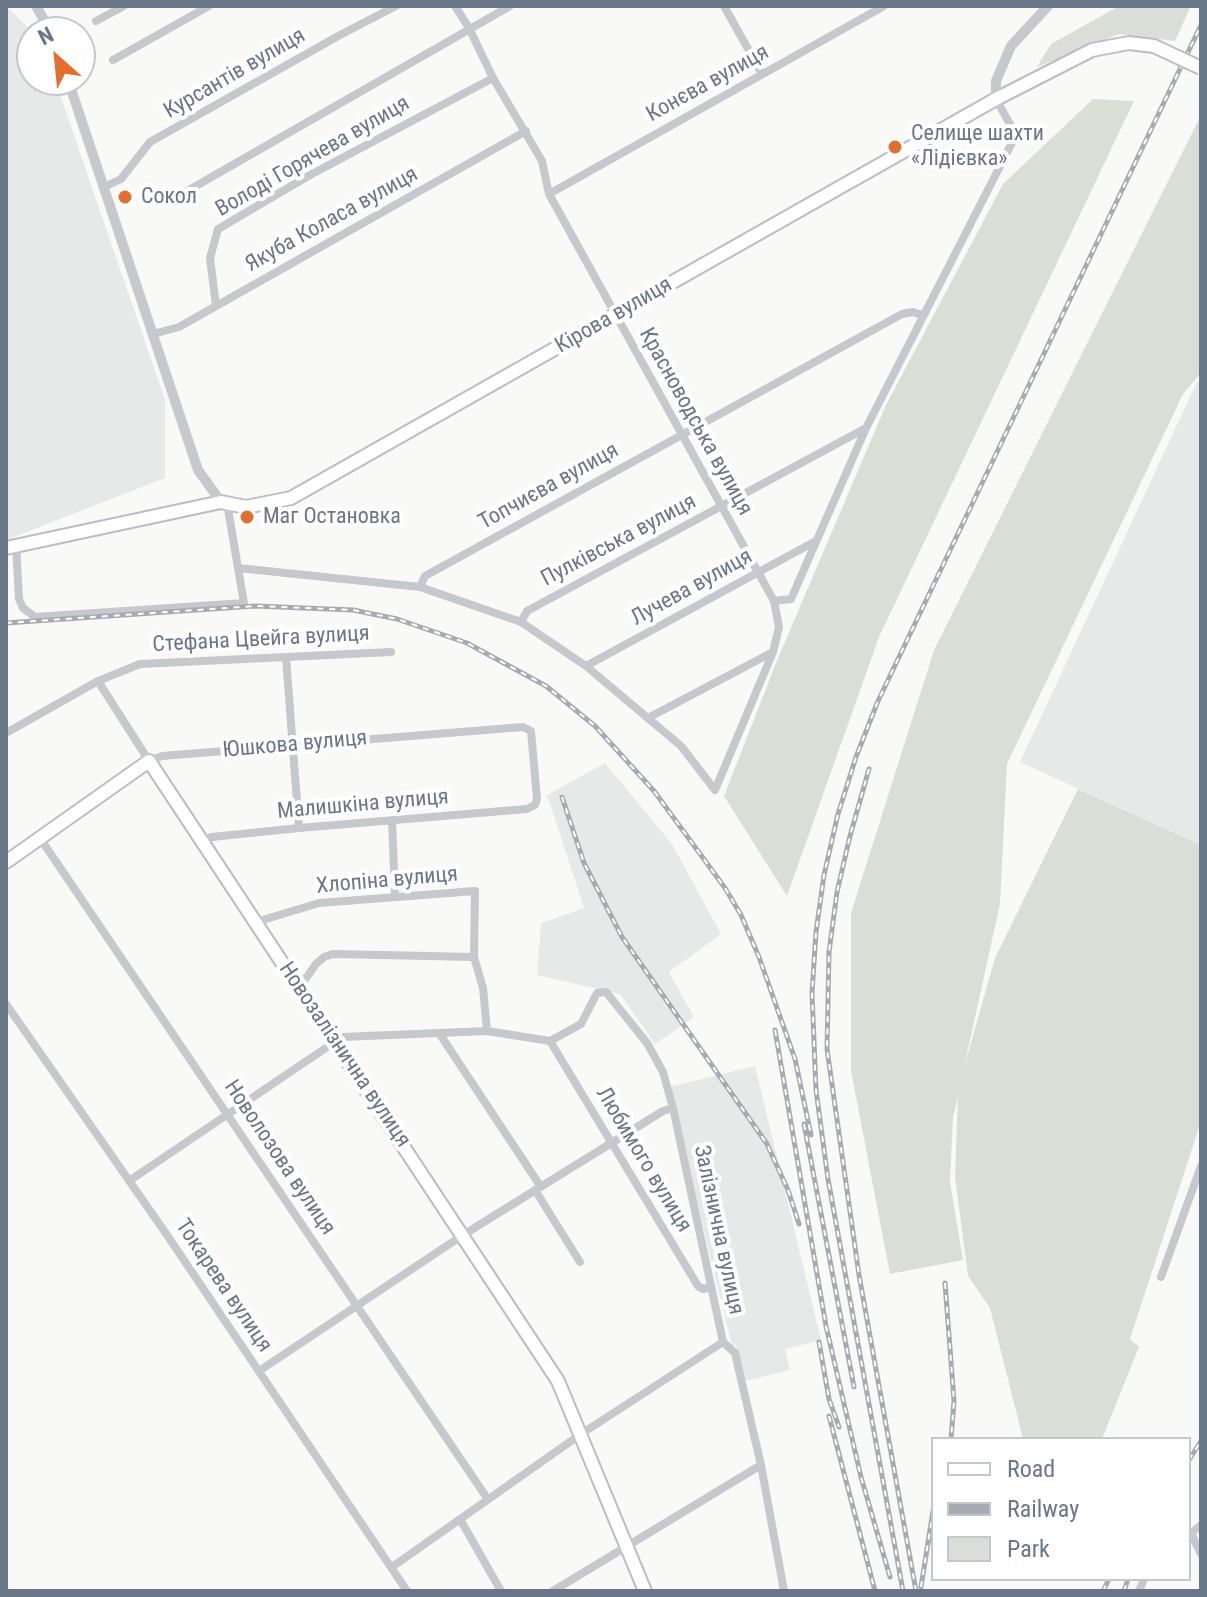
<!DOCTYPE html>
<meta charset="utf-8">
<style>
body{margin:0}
#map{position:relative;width:1207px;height:1597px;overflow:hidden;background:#f9faf7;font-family:"Roboto Condensed",sans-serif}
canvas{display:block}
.frame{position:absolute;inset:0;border:8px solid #697688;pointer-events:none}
.legend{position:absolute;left:931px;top:1437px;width:260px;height:144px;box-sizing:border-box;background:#fff;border:2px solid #c3c8cf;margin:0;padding:10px 14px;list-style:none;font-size:24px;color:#697688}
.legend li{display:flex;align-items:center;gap:16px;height:40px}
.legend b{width:40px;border:2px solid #c3c8cf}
.north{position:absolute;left:16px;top:16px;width:80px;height:80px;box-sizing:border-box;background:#fff;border:2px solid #c3c8cf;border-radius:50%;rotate:333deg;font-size:22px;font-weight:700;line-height:32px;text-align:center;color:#697688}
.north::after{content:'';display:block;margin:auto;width:28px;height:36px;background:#e36e2e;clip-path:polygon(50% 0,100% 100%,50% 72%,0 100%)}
</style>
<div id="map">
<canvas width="1207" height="1597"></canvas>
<div class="frame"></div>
<ul class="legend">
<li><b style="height:10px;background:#fff"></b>Road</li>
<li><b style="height:10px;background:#a6abb2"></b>Railway</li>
<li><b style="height:22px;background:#d9dfd6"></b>Park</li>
</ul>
<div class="north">N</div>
</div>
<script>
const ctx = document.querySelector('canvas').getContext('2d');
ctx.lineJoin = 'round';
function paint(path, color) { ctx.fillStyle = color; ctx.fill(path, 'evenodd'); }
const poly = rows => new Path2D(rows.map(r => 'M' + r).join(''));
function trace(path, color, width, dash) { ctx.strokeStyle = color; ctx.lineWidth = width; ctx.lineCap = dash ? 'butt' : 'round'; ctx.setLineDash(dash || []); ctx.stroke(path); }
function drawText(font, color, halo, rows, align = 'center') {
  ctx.font = font + ' "Roboto Condensed",sans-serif'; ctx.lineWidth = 8; ctx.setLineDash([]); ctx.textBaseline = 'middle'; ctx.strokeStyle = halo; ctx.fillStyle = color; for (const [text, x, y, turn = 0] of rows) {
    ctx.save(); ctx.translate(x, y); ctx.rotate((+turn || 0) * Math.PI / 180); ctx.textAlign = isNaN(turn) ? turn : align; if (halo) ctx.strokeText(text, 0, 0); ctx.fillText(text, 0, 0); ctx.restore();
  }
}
paint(poly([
 [6,6,33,32,32,80,55,80,165,400,165,478,6,540],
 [1197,382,1201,384,1201,845,1020,762],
 [605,763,672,844,721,934,669,972,694,1017,655,1044,620,994,537,975,541,923,584,908,547,795],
 [755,1066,821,1340,785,1349,790,1370,745,1381,736,1345,732,1346,669,1087]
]), '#e7e9e8');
paint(poly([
 [1119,6,1191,6,1175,41,1119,34,1037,67,1051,44],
 [1093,99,1134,101,879,637,787,896,724,796,776,663,886,405,1003,184],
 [1201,115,1201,373,1183,394,1007,764,1000,904,964,1067,995,958,1078,789,1201,845,1201,1121,1130,1339,1139,1347,1102,1439,1023,1439,990,1308,968,1276,955,1177,958,1097,953,1117,950,1182,963,1260,890,1274,851,1071,851,913,934,650]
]), '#d9dfd6');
const secondary = poly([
 [6,548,221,502,246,507,291,498,996,99,1092,50,1129,43,1154,46],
 [6,862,149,761,558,1381,645,1591]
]);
trace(secondary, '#babdc3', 16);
trace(poly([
 [455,6,469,28,493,78,542,161,549,194,774,601],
 [724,6,762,74],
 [96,21,124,6],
 [113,60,209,6],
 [104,187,121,179,150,142,340,35,396,6],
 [182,194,510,6],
 [549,194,884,6],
 [216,306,210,258,218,229,310,175,493,78],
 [153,334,179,327,526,131],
 [227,503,238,568,420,587,425,576,902,314,913,312,922,315],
 [16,544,19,599,23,608,35,617,244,603,238,568],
 [420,587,521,622,586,666,681,746,715,790,773,652,779,627,774,601,791,599,866,428,1016,135,996,99],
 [521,622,527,611,866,428],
 [286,657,299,828],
 [586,666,814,542],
 [98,681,149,761,162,756,523,727,531,731,537,799,535,805,527,809,299,828,212,837,203,841],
 [648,718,773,652],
 [6,733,98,681,140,664,391,652],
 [392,820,395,896],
 [40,838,487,1498],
 [256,922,319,903,475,891,474,957,483,988,487,1031],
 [299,988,316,964,324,957,333,954,474,957],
 [6,1004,167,1235,407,1591],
 [439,1033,541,1187],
 [550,1041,698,1286,703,1289,711,1287],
 [129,1181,342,1037,487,1031,550,1041,581,1024,597,993,606,992,647,1043,663,1072,673,1108,723,1342,735,1353,761,1465,784,1591],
 [535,1190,580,1262],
 [1161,1277,1201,1166],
 [259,1371,463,1235,663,1111,673,1108],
 [460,1519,501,1591],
 [1191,1533,1201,1554],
 [1189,1535,1201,1525],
 [392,1567,581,1434,723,1342],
 [553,1591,761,1465],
 [1139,1591,1144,1579]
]), '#c5c8cc', 8);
trace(poly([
 [36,6,51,32],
 [68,80,198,470,221,502],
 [996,99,996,81,1011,46,1048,6]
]), '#c5c8cc', 10);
trace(secondary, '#fff', 12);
const rail = poly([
 [6,623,255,606,353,610,397,619,467,643,546,686,595,726,654,791,725,888,741,915,759,957,795,1059,811,1135],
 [869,769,850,836,837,892,829,952,827,1049,859,1275,916,1591],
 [562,797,584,863,622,937,767,1144,788,1190,799,1224],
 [775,1030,826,1326,861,1477,890,1577],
 [804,1124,854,1387],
 [945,1283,954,1401,951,1439],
 [819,1342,829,1399,839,1427],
 [829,1416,875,1591],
 [1189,1460,1201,1441],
 [921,1587,933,1511],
 [903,1591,828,1179,816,1090,812,993,816,932,824,875,838,814,856,757,878,701,1201,25],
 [1103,1591,1109,1579],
 [1124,1591,1128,1579]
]);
trace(rail, '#a6abb2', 5);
trace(rail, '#fff', 2, [6]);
const secondaryBridge = poly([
 [1154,46,1201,68]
]);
trace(secondaryBridge, '#babdc3', 16, []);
trace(secondaryBridge, '#fff', 12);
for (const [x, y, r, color] of [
 [895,147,8,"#e36e2e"],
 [125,197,8,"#e36e2e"],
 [247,517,8,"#e36e2e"]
]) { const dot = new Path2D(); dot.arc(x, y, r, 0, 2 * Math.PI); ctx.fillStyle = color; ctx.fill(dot); trace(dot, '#fff', 3); }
drawText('22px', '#697688', '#fff', [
 ["Курсантів вулиця",235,74,-30],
 ["Конєва вулиця",708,84,-29],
 ["Володі Горячева вулиця",313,157,-30],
 ["Якуба Коласа вулиця",332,220,-29],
 ["Кірова вулиця",614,316,-30],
 ["Красноводська вулиця",695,422,61],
 ["Топчиєва вулиця",549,487,-29],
 ["Пулківська вулиця",619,541,-28],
 ["Лучева вулиця",692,588,-29],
 ["Стефана Цвейга вулиця",261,640,-3],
 ["Юшкова вулиця",295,745,-5],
 ["Малишкіна вулиця",363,805,-5],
 ["Хлопіна вулиця",387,881,-5],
 ["Новозалізнична вулиця",344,1055,56],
 ["Новолозова вулиця",279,1158,56],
 ["Любимого вулиця",643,1160,59],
 ["Залізнична вулиця",718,1230,78],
 ["Токарева вулиця",223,1286,56]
]);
drawText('22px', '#697688', '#fff', [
 ["Селище шахти",911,134],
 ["«Лідієвка»",911,159],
 ["Сокол",141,197],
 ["Маг Остановка",263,517]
], 'left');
</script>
